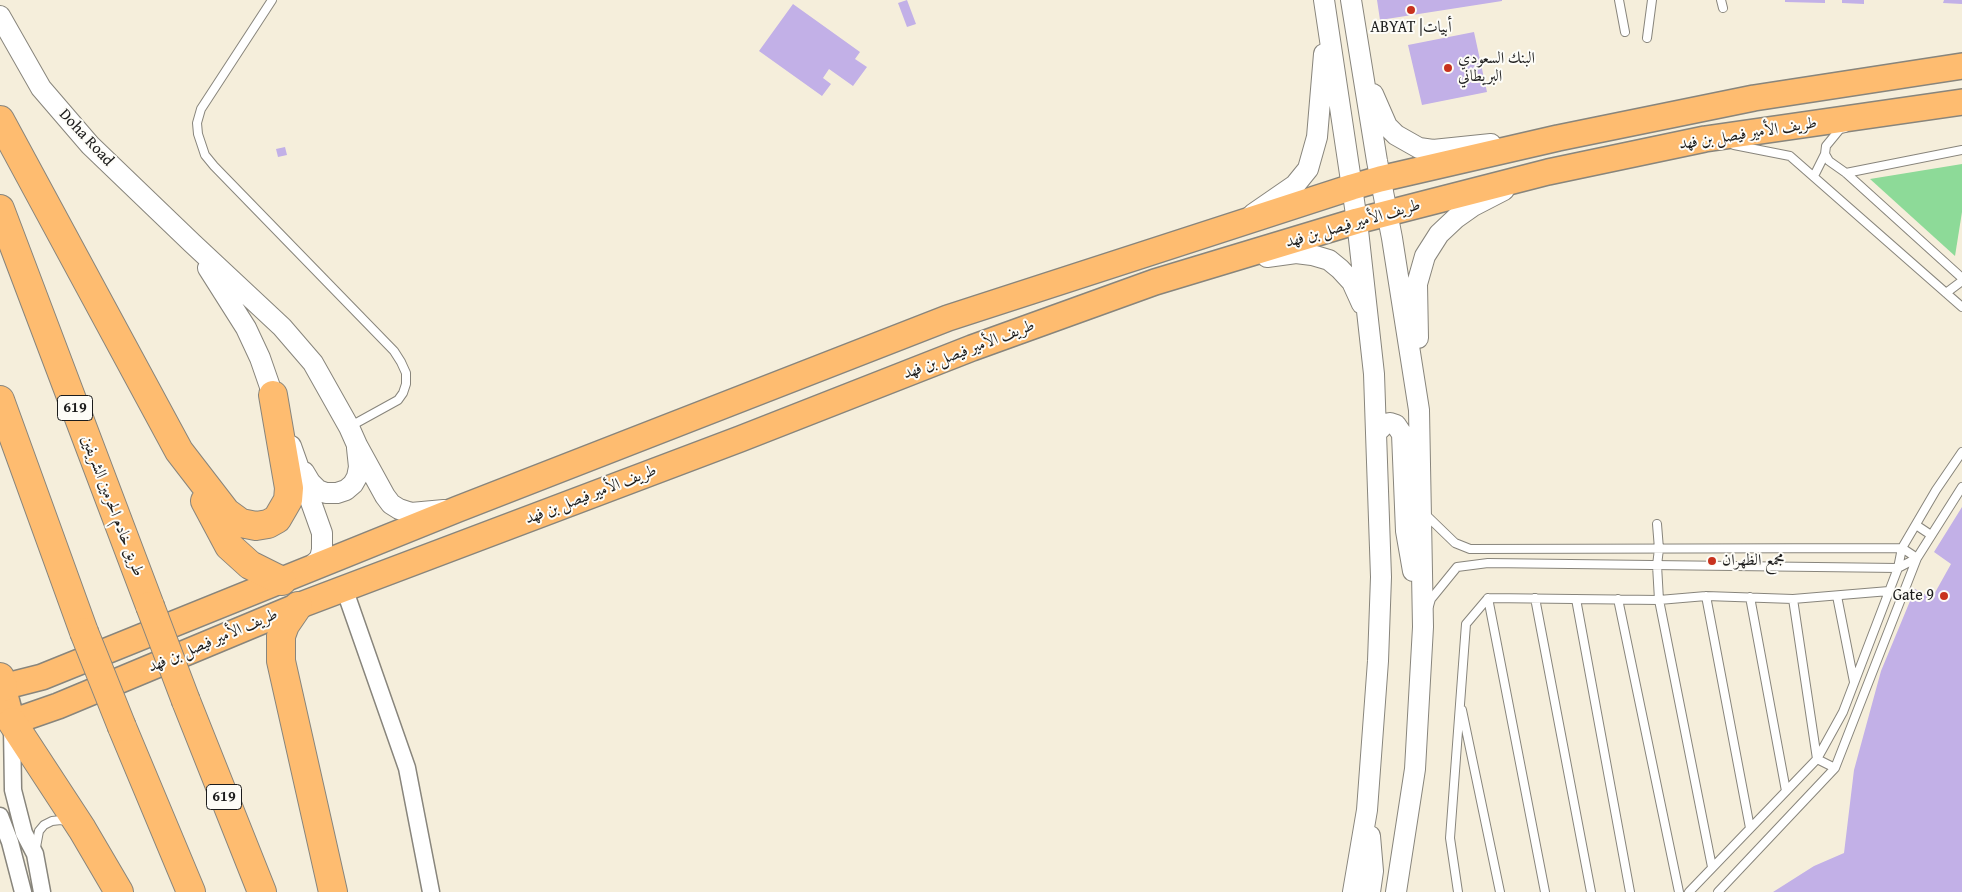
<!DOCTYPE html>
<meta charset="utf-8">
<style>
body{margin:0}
canvas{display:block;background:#f5eedb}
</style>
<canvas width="1962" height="892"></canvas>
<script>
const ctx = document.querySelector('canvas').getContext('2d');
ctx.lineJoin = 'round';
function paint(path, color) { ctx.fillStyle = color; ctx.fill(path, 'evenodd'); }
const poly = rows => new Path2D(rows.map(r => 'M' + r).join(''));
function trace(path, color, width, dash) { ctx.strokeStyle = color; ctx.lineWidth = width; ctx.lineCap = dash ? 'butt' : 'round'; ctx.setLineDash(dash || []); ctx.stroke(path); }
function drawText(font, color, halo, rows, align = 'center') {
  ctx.font = font + ' "Gentium Book Plus",Amiri,serif'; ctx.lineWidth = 4; ctx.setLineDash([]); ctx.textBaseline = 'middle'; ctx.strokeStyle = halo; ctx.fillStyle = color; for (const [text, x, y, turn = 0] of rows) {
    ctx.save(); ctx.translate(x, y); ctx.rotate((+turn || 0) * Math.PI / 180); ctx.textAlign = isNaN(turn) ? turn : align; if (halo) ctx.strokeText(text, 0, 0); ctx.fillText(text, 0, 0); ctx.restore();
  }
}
paint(poly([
 [1962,164,1962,212,1955,256,1870,179]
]), '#8dda98');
paint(poly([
 [907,0,916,24,907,27,898,3],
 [1377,0,1502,0,1502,1,1380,20],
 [1785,0,1825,0,1825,3,1785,2],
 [1842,0,1864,0,1864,4,1842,3],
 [1944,0,1962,0,1962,4,1943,3],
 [793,4,860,52,855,59,867,67,853,86,829,69,823,78,831,84,822,96,759,51],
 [1474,32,1487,92,1422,105,1408,45],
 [285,147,287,155,278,157,276,149],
 [1962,507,1962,892,1773,892,1814,866,1844,853,1854,770,1881,671,1915,589,1932,598,1951,564,1934,552]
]), '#c2b0e7');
const service = poly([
 [272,0,201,109,197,123,198,134,205,155,214,166,394,351,401,362,406,373,406,384,403,393,398,400,349,427],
 [1619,0,1625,32],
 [1721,0,1723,8],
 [1647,38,1652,0],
 [1845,128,1840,129,1826,146,1825,154,1829,161,1846,173,1962,278],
 [1734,145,1790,156,1962,307],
 [1846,173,1962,150],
 [1814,176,1825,154],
 [1946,293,1962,281],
 [1425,514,1455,543,1470,549,1902,548,1936,490,1962,452],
 [1916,525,1931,535],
 [1706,596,1750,828],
 [1837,596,1854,682],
 [1750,597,1786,791],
 [1488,598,1545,892],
 [1535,598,1591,892],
 [1576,599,1630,892],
 [1618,599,1679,892],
 [1793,599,1817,759,1835,768],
 [1429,606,1431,599,1457,567,1488,563,1898,568,1917,558,1962,487],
 [1462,710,1500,892],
 [36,847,39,831,44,825,52,821,61,820,69,822],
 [1712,867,1659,600,1706,596,1793,599,1889,591],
 [1458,892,1450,838,1466,624,1488,598,1659,600,1657,565,1659,549,1657,524],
 [1689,892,1817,759,1843,712,1898,568,1902,548,1917,558,1835,768,1718,892]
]);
const minor = poly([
 [344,588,407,768,431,892],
 [12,727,13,790,24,833,35,854,42,892],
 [0,816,10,842,23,892]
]);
const tertiary = poly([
 [1324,0,1357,221,1374,374,1376,433,1381,577,1378,661,1367,810,1353,892],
 [1351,0,1377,161,1392,238,1419,410,1423,627,1415,769,1396,892],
 [0,16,41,88,90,145,192,243,282,327,313,363,349,427,357,445,385,496,391,504,399,509,411,513,444,510],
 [1373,94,1387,126,1396,135,1419,148,1433,150,1491,144],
 [1253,214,1295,185,1308,169,1317,137,1324,54],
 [1267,257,1296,253,1312,255,1329,260,1340,269,1352,282,1362,304],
 [208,268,246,328,260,358,277,407],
 [1418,338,1417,284,1425,256,1439,234,1456,218,1473,206,1504,190],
 [1376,433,1385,424,1390,423,1396,425,1402,434,1406,531,1413,571],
 [291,446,322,533,322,550,320,558,307,571],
 [304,472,310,482,318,490,326,493,337,493,346,490,353,484,357,477,359,467,357,448],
 [1370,892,1373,871,1370,836]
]);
const primary = poly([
 [1962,66,1754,98,1558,138,1380,179,1352,187,948,318,458,509,42,677,3,687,12,722,58,706,298,606,740,439,972,348,1155,282,1357,221,1548,172,1705,139,1962,102]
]);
const motorway = poly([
 [0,120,179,451,226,512,241,523,256,526,268,524,277,519,288,500,289,488,273,395],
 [0,209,150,606],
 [0,400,84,632],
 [205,501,229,546,250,565,282,581],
 [298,606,285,625,281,636,281,661,333,892],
 [0,677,3,687],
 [186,701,262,892],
 [12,722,82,829,119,892],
 [122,727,191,892]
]);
trace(service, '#88857c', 10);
trace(minor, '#88857c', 19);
trace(tertiary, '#88857c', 22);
trace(primary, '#88857c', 28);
trace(motorway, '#88857c', 30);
trace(service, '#fff', 8);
trace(minor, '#fff', 16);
trace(tertiary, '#fff', 20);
trace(primary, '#febc70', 25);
trace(motorway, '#febc70', 28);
const motorwayBridge = poly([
 [150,606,186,701],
 [84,632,122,727]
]);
trace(motorwayBridge, '#88857c', 30, []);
trace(motorwayBridge, '#febc70', 28);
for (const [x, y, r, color] of [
 [1411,10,5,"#c8321e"],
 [1448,68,5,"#c8321e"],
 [1712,561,5,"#c8321e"],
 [1944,596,5,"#c8321e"]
]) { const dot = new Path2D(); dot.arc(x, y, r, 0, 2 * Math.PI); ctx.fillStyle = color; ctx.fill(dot); trace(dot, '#fdfcf7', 2); }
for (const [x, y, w] of [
 [75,408,35],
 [224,797,35]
]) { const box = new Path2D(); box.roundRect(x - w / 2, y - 12.5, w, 25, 4); ctx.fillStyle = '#fdfcf7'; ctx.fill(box); trace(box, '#1c1c1c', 1); }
drawText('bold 15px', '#1c1c1c', null, [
 ["619",75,408],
 ["619",224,797]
]);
drawText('16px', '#1c1c1c', '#fdfcf7', [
 ["ABYAT |أبيات",1411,28,"center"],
 ["البنك السعودي",1458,59],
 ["البريطاني",1458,77],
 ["مجمع الظهران",1722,561],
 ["Gate 9",1934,596,"right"]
], 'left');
drawText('16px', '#1c1c1c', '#fdfcf7', [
 ["طريف الأمير فيصل بن فهد",1748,134,-9],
 ["Doha Road",86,138,47],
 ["طريف الأمير فيصل بن فهد",1353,224,-16],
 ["طريف الأمير فيصل بن فهد",969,350,-21],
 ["طريف الأمير فيصل بن فهد",591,495,-21],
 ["طريق خادم الحرمين الشريفين",112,506,69],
 ["طريف الأمير فيصل بن فهد",213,641,-23]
]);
</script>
